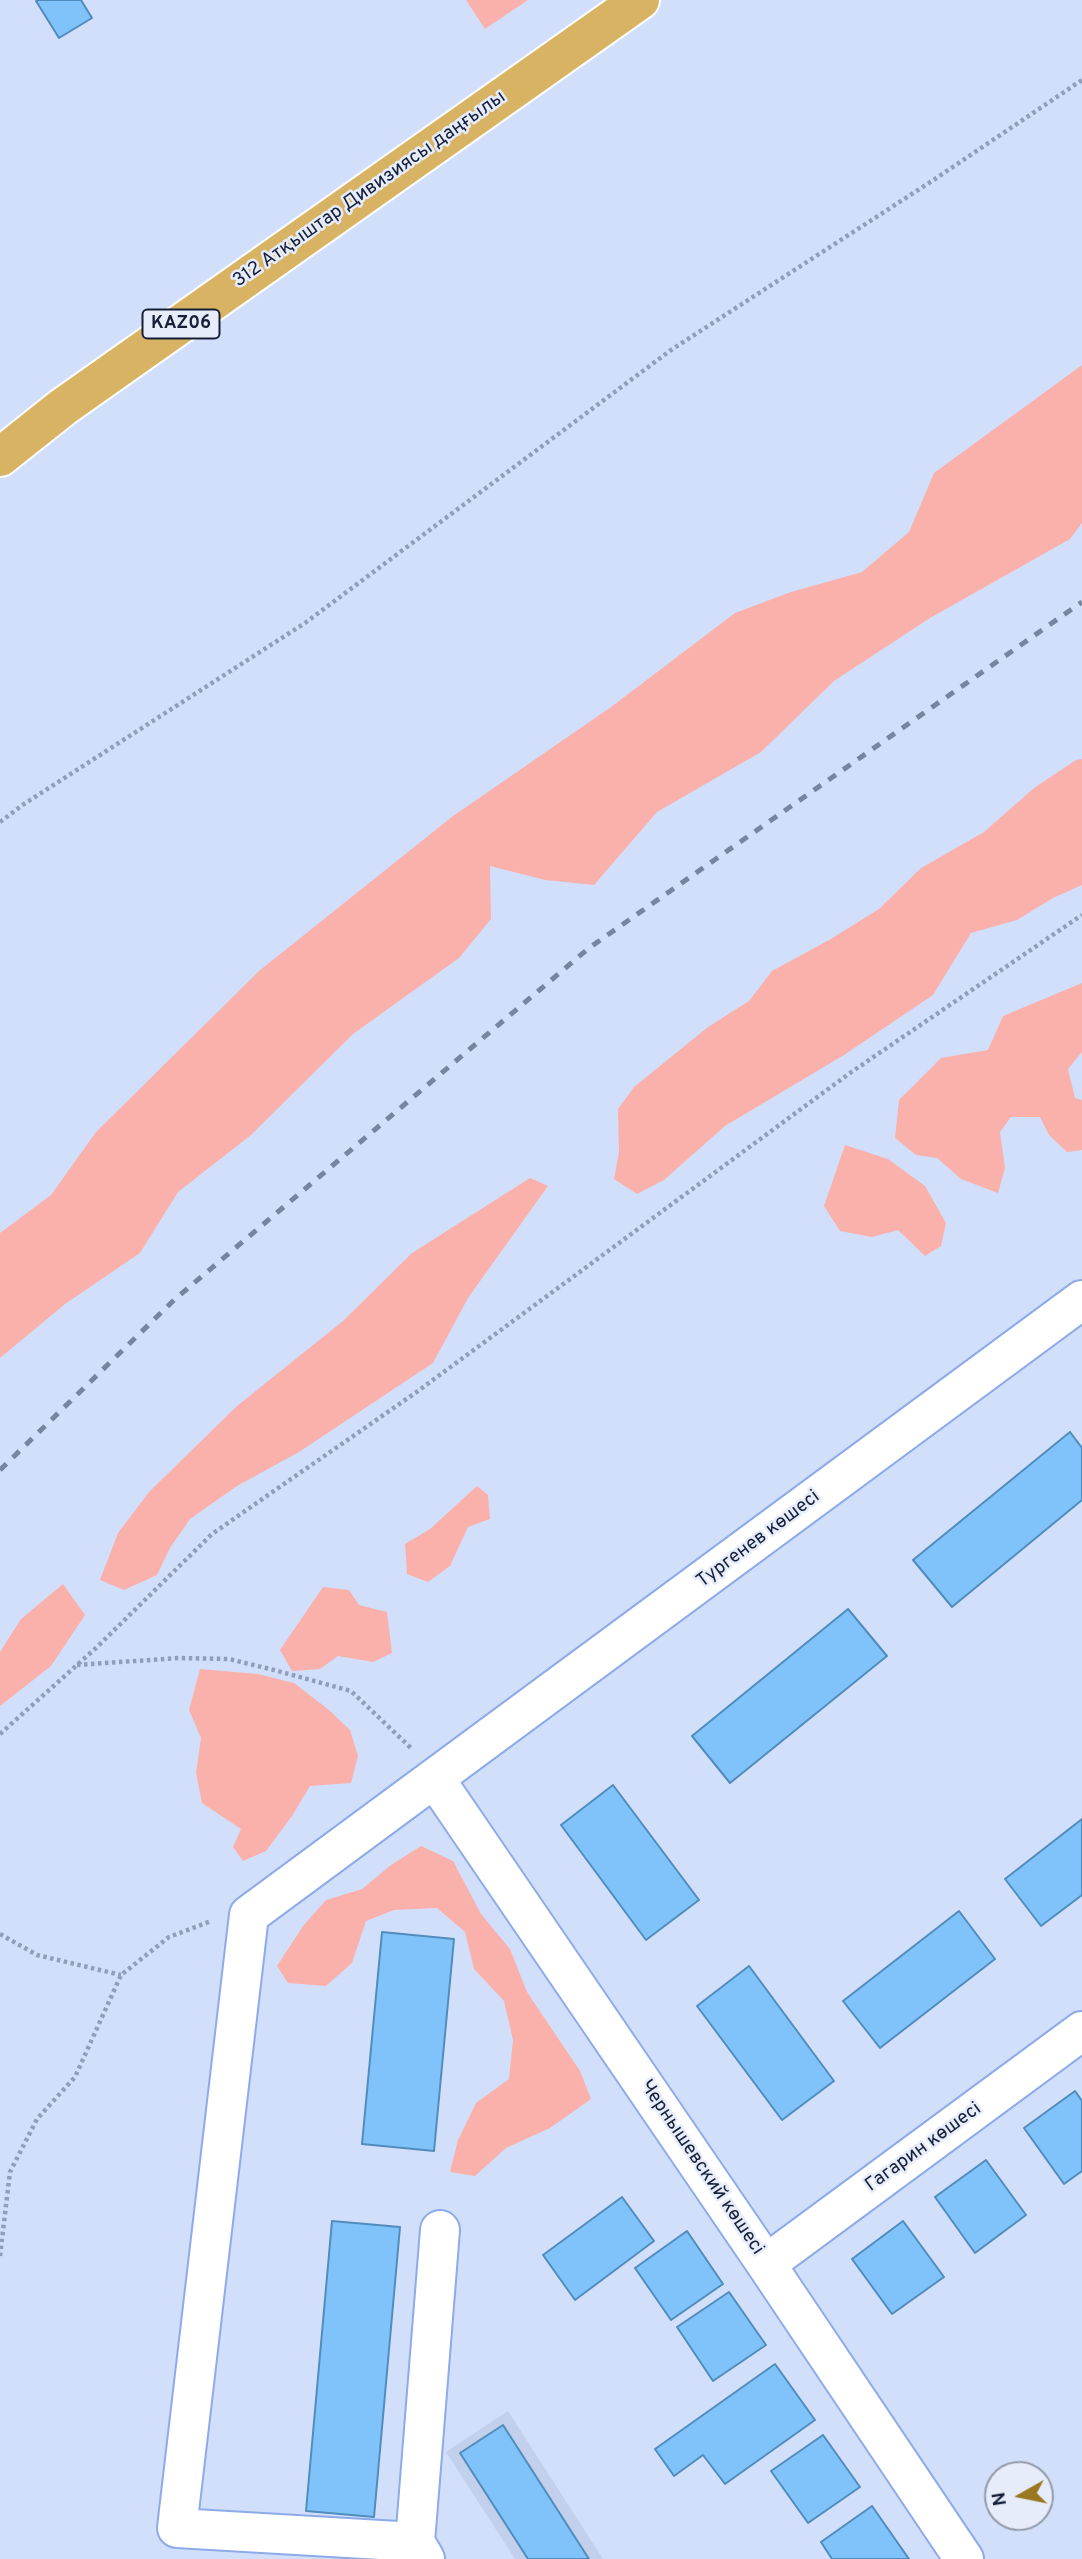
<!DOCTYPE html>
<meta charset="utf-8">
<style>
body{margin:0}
#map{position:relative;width:1082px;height:2559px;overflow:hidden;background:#d2dffa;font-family:Overpass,sans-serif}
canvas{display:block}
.north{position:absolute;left:984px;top:2461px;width:70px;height:70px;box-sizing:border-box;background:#e6ecfa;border:2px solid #929aac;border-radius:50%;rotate:261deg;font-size:19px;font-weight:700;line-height:28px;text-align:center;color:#152038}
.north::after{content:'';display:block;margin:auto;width:24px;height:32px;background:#9a7721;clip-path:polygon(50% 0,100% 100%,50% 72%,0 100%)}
</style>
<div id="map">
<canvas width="1082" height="2559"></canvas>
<div class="north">N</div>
</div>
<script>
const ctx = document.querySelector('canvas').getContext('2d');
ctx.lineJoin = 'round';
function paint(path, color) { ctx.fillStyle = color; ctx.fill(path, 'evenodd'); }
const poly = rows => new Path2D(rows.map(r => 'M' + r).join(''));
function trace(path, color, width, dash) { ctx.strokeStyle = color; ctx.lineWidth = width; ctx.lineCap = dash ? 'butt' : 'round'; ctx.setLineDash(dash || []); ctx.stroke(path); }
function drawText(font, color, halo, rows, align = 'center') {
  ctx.font = font + ' Overpass,sans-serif'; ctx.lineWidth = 5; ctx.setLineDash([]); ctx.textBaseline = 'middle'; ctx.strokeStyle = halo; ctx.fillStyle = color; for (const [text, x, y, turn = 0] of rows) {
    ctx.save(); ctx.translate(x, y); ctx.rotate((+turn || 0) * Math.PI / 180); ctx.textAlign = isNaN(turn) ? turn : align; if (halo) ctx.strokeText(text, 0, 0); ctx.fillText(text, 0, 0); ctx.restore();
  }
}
paint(poly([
 [508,2411,603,2559,515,2559,446,2452]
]), '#c2d0ec');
paint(poly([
 [466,0,528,0,485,29],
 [1082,365,1082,523,1070,539,930,618,834,681,761,752,657,812,594,885,545,880,490,866,491,919,459,958,353,1034,251,1135,178,1192,140,1253,65,1304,0,1358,0,1233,51,1195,96,1132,259,971,453,816,611,707,735,613,791,592,862,572,909,532,934,473],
 [1082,759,1082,885,1053,898,1017,920,971,933,933,995,844,1055,725,1126,664,1180,637,1194,614,1179,619,1152,618,1109,634,1087,708,1027,749,1001,772,971,829,940,879,909,921,868,984,832,1034,788,1076,760],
 [1082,983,1082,1052,1068,1069,1075,1098,1082,1100,1082,1150,1067,1152,1049,1135,1040,1117,1011,1117,1000,1132,1005,1168,998,1193,961,1179,937,1158,916,1155,895,1138,899,1100,941,1058,988,1050,1003,1016],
 [845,1145,888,1159,925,1186,946,1223,941,1246,925,1256,898,1230,872,1237,840,1231,824,1206],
 [530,1178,548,1186,468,1298,433,1363,299,1452,237,1486,190,1519,170,1548,157,1575,124,1590,100,1580,118,1533,149,1492,237,1406,343,1321,412,1253],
 [477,1486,488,1495,490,1519,468,1527,450,1566,428,1582,407,1574,405,1544,430,1529],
 [63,1584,85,1615,51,1666,0,1706,0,1652,21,1619],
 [323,1587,349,1590,359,1605,387,1612,392,1653,373,1662,338,1656,320,1669,292,1671,280,1650],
 [200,1669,258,1674,294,1683,329,1710,350,1730,358,1756,351,1783,310,1786,292,1816,266,1851,243,1861,233,1847,241,1829,202,1803,196,1773,201,1738,189,1710],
 [421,1846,453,1861,481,1914,510,1949,527,1992,580,2071,591,2099,550,2128,506,2148,475,2176,450,2172,458,2140,476,2103,509,2079,513,2040,504,2001,474,1969,465,1932,437,1908,394,1910,366,1921,352,1963,326,1986,288,1983,277,1966,303,1926,326,1900,362,1889,391,1865]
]), '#fab1ab');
const building = poly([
 [39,0,81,0,92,18,59,38,36,1,39,0],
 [1070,1432,1082,1448,1082,1500,952,1607,913,1560,1070,1432],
 [848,1609,887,1656,730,1783,692,1736,848,1609],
 [613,1785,699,1900,646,1940,561,1825,613,1785],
 [1082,1819,1082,1895,1041,1926,1005,1879,1082,1819],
 [959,1911,995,1959,880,2048,843,2001,959,1911],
 [382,1932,454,1939,434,2151,362,2144,382,1932],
 [749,1966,834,2081,782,2120,697,2006,749,1966],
 [1075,2091,1082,2101,1082,2171,1064,2184,1024,2128,1075,2091],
 [986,2160,1026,2215,975,2253,935,2197,986,2160],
 [622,2197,654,2241,575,2300,543,2255,622,2197],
 [332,2221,400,2227,374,2517,306,2511,332,2221],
 [903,2221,944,2277,892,2314,852,2259,903,2221],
 [687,2231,723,2284,671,2320,635,2268,687,2231],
 [729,2292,766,2345,713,2381,677,2327,729,2292],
 [775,2364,815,2420,725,2484,703,2455,674,2476,655,2449,775,2364],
 [503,2425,589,2559,528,2559,460,2453,503,2425],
 [823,2435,860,2487,808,2523,771,2471,823,2435],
 [872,2506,909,2559,832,2559,821,2542,872,2506]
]);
paint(building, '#80c3fb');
trace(building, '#508cbc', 2);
const minor = poly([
 [435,1779,766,2264,964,2559],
 [766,2264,1082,2031],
 [415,2542,440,2230],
 [425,2559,415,2542,177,2528,249,1915,1082,1300]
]);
const highway = poly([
 [0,457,63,407,640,0]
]);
trace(minor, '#8daae9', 42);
trace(highway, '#fff', 42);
trace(poly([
 [0,822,24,804,305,623,671,350,935,179,1082,80],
 [77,1665,178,1658,229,1659,274,1670,351,1691,411,1748],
 [0,1734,96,1648,212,1534,418,1391,850,1073,1082,915],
 [0,1934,37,1955,121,1975],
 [0,2256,10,2172,37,2119,75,2077,121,1975,169,1937,211,1921]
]), '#929eb8', 4.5, [3.5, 3.5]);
trace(minor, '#fff', 38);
trace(highway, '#d8b364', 38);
trace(poly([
 [0,1470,174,1300,589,948,1082,602]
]), '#79859f', 5, [9, 9]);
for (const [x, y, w] of [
 [181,324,77]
]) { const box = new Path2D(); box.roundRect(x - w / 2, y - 14.5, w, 29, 5); ctx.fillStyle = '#e6ecfa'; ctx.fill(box); trace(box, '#152038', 2); }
drawText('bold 18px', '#152038', null, [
 ["KАZ06",181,324]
]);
drawText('19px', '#152038', '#e6ecfa', [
 ["312 Атқыштар Дивизиясы даңғылы",370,190,-35],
 ["Тургенев көшесі",759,1540,-37],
 ["Гагарин көшесі",924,2148,-36],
 ["Чернышевский көшесі",701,2168,56]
]);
</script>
